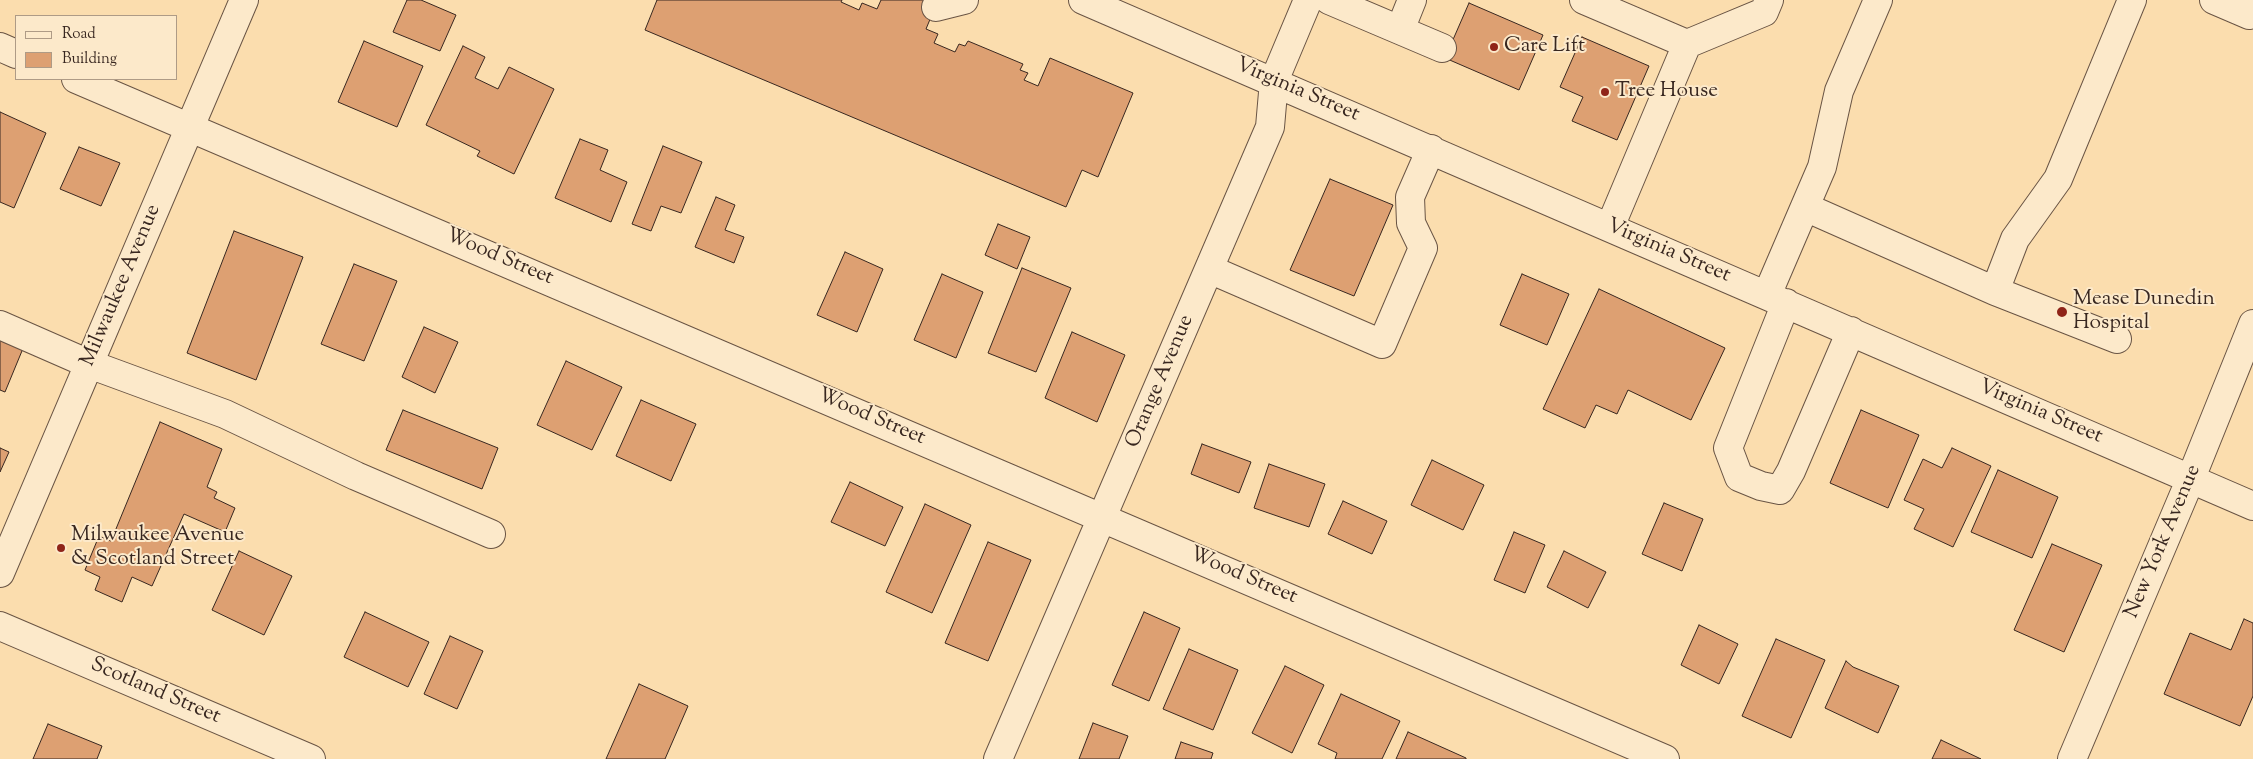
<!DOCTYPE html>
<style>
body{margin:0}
#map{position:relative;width:2253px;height:759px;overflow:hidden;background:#fbddae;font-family:"Sorts Mill Goudy",serif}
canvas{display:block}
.legend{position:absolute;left:15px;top:15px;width:162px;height:65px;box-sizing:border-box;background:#fce9ca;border:1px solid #ae9b86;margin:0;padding:6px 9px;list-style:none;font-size:15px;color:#382720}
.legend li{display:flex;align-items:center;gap:10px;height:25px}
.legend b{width:25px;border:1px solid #ae9b86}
</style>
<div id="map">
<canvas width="2253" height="759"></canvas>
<ul class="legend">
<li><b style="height:6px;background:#fce9ca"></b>Road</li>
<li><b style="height:14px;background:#dda072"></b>Building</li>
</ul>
</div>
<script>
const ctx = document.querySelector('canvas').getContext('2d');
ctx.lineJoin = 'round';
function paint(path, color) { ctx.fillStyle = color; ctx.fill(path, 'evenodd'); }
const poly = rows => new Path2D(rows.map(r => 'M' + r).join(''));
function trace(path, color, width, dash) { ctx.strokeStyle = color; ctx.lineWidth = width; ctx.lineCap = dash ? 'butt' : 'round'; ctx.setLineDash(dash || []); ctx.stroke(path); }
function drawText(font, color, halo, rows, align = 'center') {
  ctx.font = font + ' "Sorts Mill Goudy",serif'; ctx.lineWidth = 4; ctx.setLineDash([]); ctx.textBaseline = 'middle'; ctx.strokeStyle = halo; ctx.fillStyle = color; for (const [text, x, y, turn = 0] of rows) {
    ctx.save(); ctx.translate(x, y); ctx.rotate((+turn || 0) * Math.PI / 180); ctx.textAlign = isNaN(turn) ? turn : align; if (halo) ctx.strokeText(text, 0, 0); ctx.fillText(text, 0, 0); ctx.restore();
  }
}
const building = poly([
 [407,0,421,0,456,15,440,51,393,32,407,0],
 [657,0,842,0,841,2,859,10,862,3,877,9,881,0,938,0,926,29,938,34,934,43,955,52,959,44,965,46,968,41,1023,64,1020,70,1028,73,1024,80,1038,86,1050,58,1133,93,1098,177,1082,170,1066,207,645,30,657,0],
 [1469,3,1543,35,1519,90,1445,58,1469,3],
 [1582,37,1649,66,1617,140,1572,121,1583,97,1560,87,1582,37],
 [364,41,423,66,397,127,338,102,364,41],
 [463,46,485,57,475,78,498,89,509,67,554,89,514,174,477,156,480,151,426,125,463,46],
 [0,112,46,133,14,208,0,202,0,112],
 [580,139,608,150,600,170,627,182,611,222,555,198,580,139],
 [663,146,702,162,681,213,661,206,651,231,632,224,663,146],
 [79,147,120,163,101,206,60,189,79,147],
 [1330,179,1393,205,1354,296,1290,270,1330,179],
 [716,197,735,205,725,230,744,237,734,263,695,247,716,197],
 [998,224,1030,237,1017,269,985,255,998,224],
 [234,231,303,257,256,380,187,353,234,231],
 [845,252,883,269,857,332,817,315,845,252],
 [354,264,397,281,364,361,321,344,354,264],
 [1022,268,1071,288,1036,372,988,353,1022,268],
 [942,274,983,292,956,358,914,340,942,274],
 [1522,274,1569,294,1547,345,1500,325,1522,274],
 [1599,289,1725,348,1691,420,1628,390,1617,414,1596,405,1585,428,1543,409,1599,289],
 [424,327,458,342,435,393,402,377,424,327],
 [1072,332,1125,355,1097,422,1045,398,1072,332],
 [0,335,24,346,5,392,0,390,0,335],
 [566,361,622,387,592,450,537,425,566,361],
 [641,400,696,424,671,481,616,456,641,400],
 [403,410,498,448,482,489,386,450,403,410],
 [1861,410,1919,435,1888,508,1830,483,1861,410],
 [160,422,222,449,207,487,217,492,214,498,235,508,225,532,184,514,152,586,132,577,122,602,95,590,100,577,85,570,99,536,111,541,160,422],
 [1202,444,1251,462,1239,493,1191,474,1202,444],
 [0,448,9,452,0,472,0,448],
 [1952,448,1991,466,1953,547,1914,529,1924,509,1904,500,1923,459,1942,468,1952,448],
 [1432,460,1484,485,1463,530,1411,505,1432,460],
 [1269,464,1325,484,1309,527,1254,508,1269,464],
 [1998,470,2058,497,2032,558,1971,532,1998,470],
 [850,482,903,507,885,546,831,522,850,482],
 [1343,501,1387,521,1372,554,1328,534,1343,501],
 [1664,503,1703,519,1682,571,1642,554,1664,503],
 [925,504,971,525,932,613,886,592,925,504],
 [1514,532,1545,545,1525,593,1494,580,1514,532],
 [988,542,1031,560,988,661,945,643,988,542],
 [2052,544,2102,565,2064,652,2014,630,2052,544],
 [239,551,292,576,264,635,212,610,239,551],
 [1564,551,1606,572,1588,608,1547,587,1564,551],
 [365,612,429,642,408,687,344,657,365,612],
 [1144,612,1180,628,1149,701,1112,685,1144,612],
 [2244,619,2253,623,2253,696,2240,726,2164,694,2190,633,2231,650,2244,619],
 [1699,625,1738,644,1719,684,1681,665,1699,625],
 [450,636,483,651,457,709,424,694,450,636],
 [1776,639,1825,660,1791,738,1742,716,1776,639],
 [1189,649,1238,670,1213,730,1163,709,1189,649],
 [1846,661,1853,667,1899,686,1878,733,1825,708,1846,661],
 [1285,666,1324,685,1292,753,1252,733,1285,666],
 [639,684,688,706,665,759,606,759,639,684],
 [1341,694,1400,721,1382,759,1335,759,1337,753,1318,744,1341,694],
 [1093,723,1128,736,1119,759,1079,759,1093,723],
 [48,724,102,746,97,759,33,759,48,724],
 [1408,732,1466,758,1466,759,1396,759,1408,732],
 [1941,740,1981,759,1932,759,1941,740],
 [1181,742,1213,753,1211,759,1175,759,1181,742]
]);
paint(building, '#dda072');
trace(building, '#382720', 1);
const minor = poly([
 [1083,0,2253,506],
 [1329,0,1442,48],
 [1584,0,1687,44],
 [2214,0,2249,15,2253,6],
 [936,7,964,0],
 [1400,30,1412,0],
 [0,47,16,54],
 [76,79,1665,759],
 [1805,207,1995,291,2117,339],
 [1610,227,1687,44,1764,12,1769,0],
 [1209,269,1382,344,1423,248,1411,223,1410,197,1431,149],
 [1995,291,2015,239,2058,179,2132,0],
 [1767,295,1822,167,1839,91,1878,0],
 [1786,303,1728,448,1739,477,1761,486,1780,490,1791,471,1851,331],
 [0,325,89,364,225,414,356,476,491,534],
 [0,573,244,0],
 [0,626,311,759],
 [998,759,1270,127,1274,81,1308,0],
 [2072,759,2191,478,2253,324]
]);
trace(minor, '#695444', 30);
trace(minor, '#fce9ca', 28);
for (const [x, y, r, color] of [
 [1494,47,5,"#8f2418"],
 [1605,92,5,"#8f2418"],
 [2062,312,6,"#8f2418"],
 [61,548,5,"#8f2418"]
]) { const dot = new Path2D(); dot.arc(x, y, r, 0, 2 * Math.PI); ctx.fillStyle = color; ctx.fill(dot); trace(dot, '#fce9ca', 2); }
drawText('21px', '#382720', '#fce9ca', [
 ["Care Lift",1504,47],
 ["Tree House",1615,92],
 ["Mease Dunedin",2073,300],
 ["Hospital",2073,324],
 ["Milwaukee Avenue",71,536],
 ["& Scotland Street",71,560]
], 'left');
drawText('21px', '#382720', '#fce9ca', [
 ["Virginia Street",1297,91,23],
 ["Virginia Street",1668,252,23],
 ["Wood Street",499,258,23],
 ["Milwaukee Avenue",122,286,-67],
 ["Orange Avenue",1161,382,-67],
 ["Virginia Street",2040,413,23],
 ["Wood Street",871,418,23],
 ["New York Avenue",2164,542,-67],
 ["Wood Street",1243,577,23],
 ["Scotland Street",155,692,23]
]);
</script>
